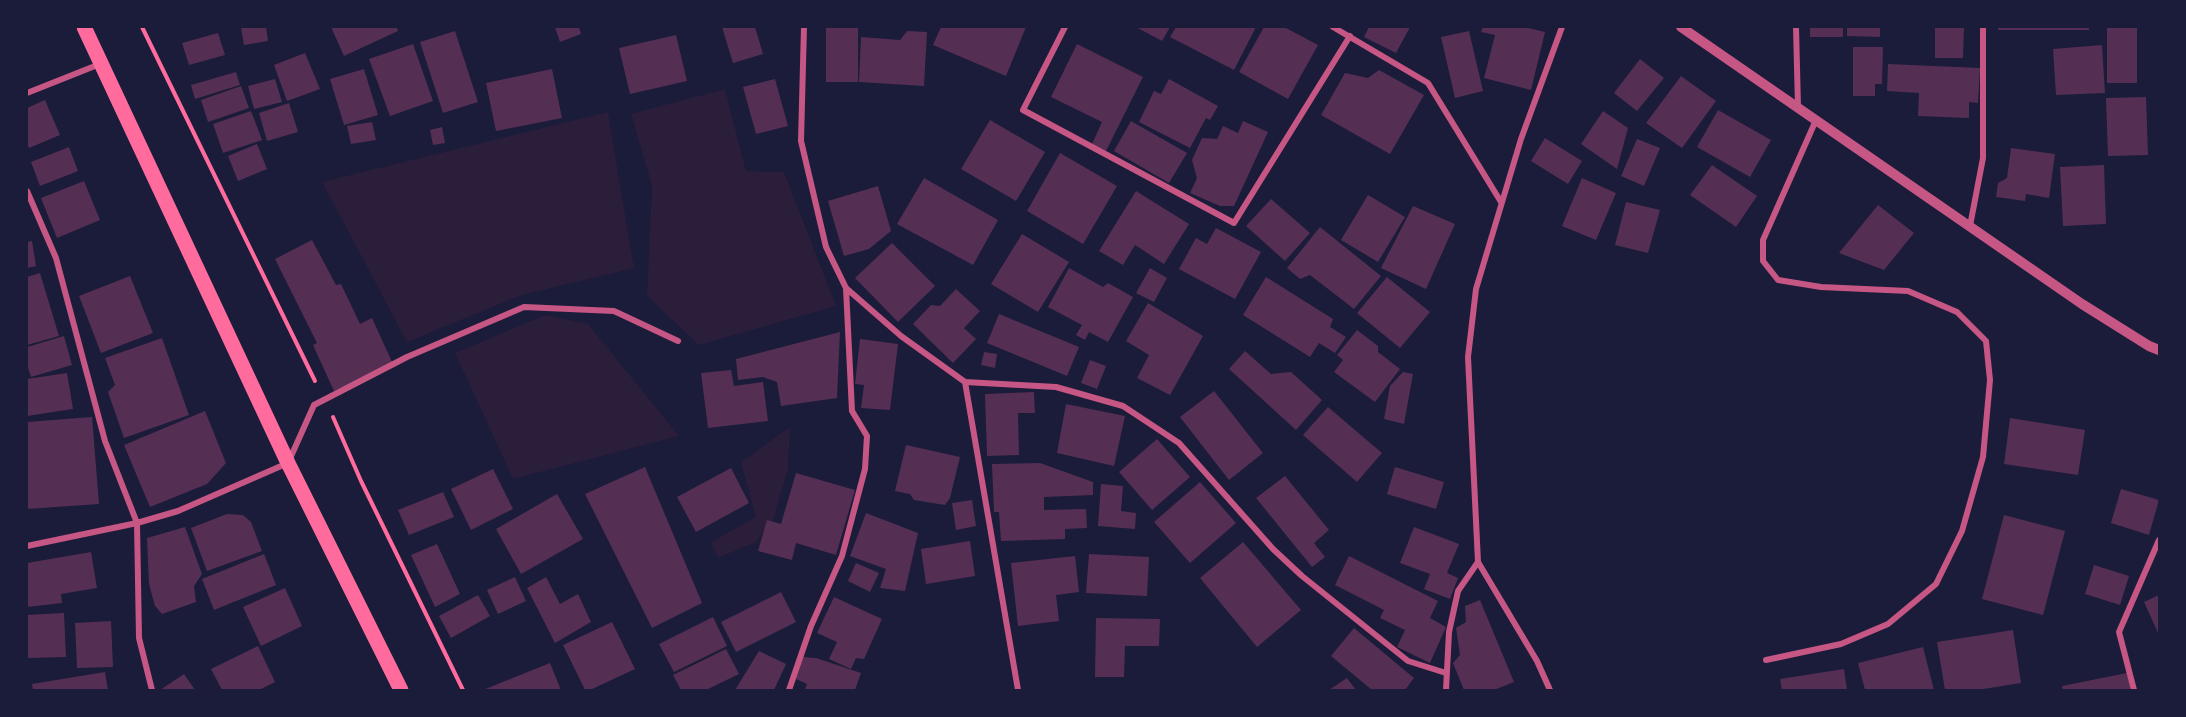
<!DOCTYPE html>
<style>
body{margin:0}
#map{position:relative;width:2186px;height:717px;overflow:hidden;background:#1b1b3a;font-family:"PT Sans",sans-serif}
canvas{display:block}
.frame{position:absolute;inset:0;border:28px solid #1b1b3a;pointer-events:none}
</style>
<div id="map">
<canvas width="2186" height="717"></canvas>
<div class="frame"></div>
</div>
<script>
const ctx = document.querySelector('canvas').getContext('2d');
ctx.lineJoin = 'round';
function paint(path, color) { ctx.fillStyle = color; ctx.fill(path, 'evenodd'); }
const poly = rows => new Path2D(rows.map(r => 'M' + r).join(''));
function trace(path, color, width, dash) { ctx.strokeStyle = color; ctx.lineWidth = width; ctx.lineCap = dash ? 'butt' : 'round'; ctx.setLineDash(dash || []); ctx.stroke(path); }
paint(poly([
 [725,89,746,171,784,172,836,306,699,345,647,296,652,186,631,114],
 [608,112,634,268,522,295,407,342,322,182],
 [545,315,588,324,679,436,513,479,455,353],
 [790,427,788,469,773,520,756,542,718,558,711,542,756,517,741,462]
]), '#2a1e3b');
paint(poly([
 [241,27,266,27,268,41,244,45],
 [331,27,397,27,398,31,344,56],
 [555,27,579,27,581,34,560,42],
 [722,27,755,27,763,54,733,63],
 [826,27,858,27,858,82,826,82],
 [941,27,1026,27,1006,76,933,45],
 [1136,27,1170,27,1162,41],
 [1176,27,1256,27,1234,70,1170,37],
 [1264,27,1284,27,1318,45,1288,99,1239,72],
 [1369,27,1410,27,1396,53,1364,37],
 [1483,27,1524,27,1545,32,1531,90,1484,78,1495,35,1481,32],
 [1810,27,1843,27,1843,37,1810,37],
 [1847,27,1880,27,1880,37,1847,36],
 [1935,27,1964,27,1963,58,1935,58],
 [1998,27,2089,27,2089,30,1998,30],
 [2107,27,2137,27,2137,83,2107,83],
 [455,31,478,102,443,113,420,42],
 [907,31,927,32,924,86,859,82,861,37,900,40],
 [1469,31,1483,91,1455,98,1441,37],
 [218,33,225,55,189,65,182,43],
 [676,35,687,81,630,94,619,48],
 [413,44,433,101,390,116,369,59],
 [1077,44,1143,77,1106,151,1092,144,1102,122,1051,97],
 [2102,45,2105,93,2056,95,2053,49],
 [1853,47,1883,47,1882,84,1875,84,1875,96,1853,96],
 [305,53,320,89,287,101,274,65],
 [1640,59,1664,78,1637,111,1614,93],
 [1888,64,1980,68,1978,103,1969,102,1969,118,1918,116,1919,93,1887,91],
 [364,69,378,115,344,125,330,79],
 [552,69,562,118,496,131,486,83],
 [1379,70,1424,95,1390,154,1321,115,1345,73,1368,78],
 [236,72,240,85,195,99,191,85],
 [1681,76,1716,101,1682,148,1646,123],
 [275,79,282,102,254,109,248,86],
 [775,79,788,126,756,134,743,87],
 [1169,79,1218,106,1210,120,1206,118,1190,148,1139,122,1154,91,1161,94],
 [241,86,249,108,208,122,201,100],
 [2146,97,2148,155,2108,156,2106,98],
 [45,100,60,135,29,148,27,143,27,108],
 [289,103,298,132,267,141,259,113],
 [1718,110,1771,140,1750,177,1697,147],
 [251,111,262,140,223,153,213,124],
 [1603,111,1628,128,1617,169,1581,144],
 [990,120,1045,152,1016,201,961,169],
 [1131,121,1187,153,1169,183,1114,151],
 [1243,121,1268,132,1234,206,1220,206,1190,193,1197,178,1192,160,1202,138,1217,139,1223,126,1238,133],
 [372,122,376,140,351,144,347,126],
 [442,127,445,143,433,145,430,130],
 [1545,138,1582,161,1568,184,1531,161],
 [1637,139,1660,148,1644,186,1621,176],
 [257,144,267,169,238,181,228,156],
 [69,147,78,171,40,186,31,162],
 [2011,148,2055,154,2049,198,2026,194,2025,201,1996,197,1998,183,2007,178],
 [1060,153,1117,186,1083,244,1027,211],
 [1712,165,1757,196,1736,227,1690,195],
 [2104,165,2106,224,2063,226,2060,167],
 [924,178,998,220,973,265,897,224],
 [1582,178,1616,193,1596,240,1562,226],
 [84,181,100,220,57,238,41,198],
 [878,186,891,231,869,249,844,256,828,201],
 [1136,191,1189,224,1164,264,1135,245,1123,265,1099,251],
 [1368,195,1405,217,1378,262,1341,240],
 [1271,199,1310,233,1285,261,1246,226],
 [1626,202,1660,210,1648,253,1615,245],
 [1878,205,1914,233,1884,270,1839,253],
 [1413,206,1455,224,1426,289,1381,268],
 [1320,227,1381,276,1354,309,1310,275,1300,279,1287,268],
 [1216,228,1261,252,1235,299,1179,269,1196,238,1207,244],
 [1022,234,1069,262,1038,312,991,284],
 [312,240,336,285,341,284,360,324,372,318,393,364,334,391,313,345,317,343,275,259],
 [32,241,36,266,27,268,27,242],
 [892,243,935,286,898,322,855,278],
 [1069,268,1103,287,1108,283,1133,297,1108,342,1089,332,1085,340,1076,335,1082,325,1048,307],
 [1150,268,1167,278,1154,302,1136,293],
 [40,273,59,336,27,345,27,277],
 [130,276,153,333,101,353,79,296],
 [1266,277,1333,319,1330,327,1346,337,1335,353,1319,343,1310,357,1243,315],
 [1387,277,1430,312,1400,348,1357,313],
 [956,289,980,311,964,328,976,339,953,363,913,324,931,305,940,306],
 [1148,303,1203,336,1170,395,1137,378,1149,355,1126,341],
 [999,314,1079,347,1067,376,987,343],
 [1357,330,1378,346,1378,352,1400,369,1375,402,1334,372,1343,360,1337,355],
 [840,332,837,398,781,406,777,382,763,377,738,380,736,359],
 [64,336,72,365,31,377,27,365,27,347],
 [162,338,189,415,124,438,108,392,115,385,105,358],
 [860,339,898,344,890,410,861,408,864,385,855,384],
 [1245,351,1271,374,1291,372,1322,400,1296,430,1229,369],
 [984,352,997,354,995,368,981,365],
 [1090,360,1106,366,1097,389,1081,383],
 [731,370,734,386,763,382,768,421,708,428,701,373],
 [1403,372,1413,374,1404,424,1384,419,1390,386],
 [67,373,73,409,27,416,27,379],
 [1214,391,1263,453,1229,480,1180,417],
 [1034,392,1035,413,1018,413,1019,455,987,456,985,394],
 [1066,404,1125,416,1114,466,1057,453],
 [1328,407,1382,453,1357,482,1303,435],
 [205,411,226,463,207,484,150,507,124,445],
 [92,417,99,504,27,509,27,422],
 [2010,418,2085,430,2078,475,2004,464],
 [1157,439,1190,477,1152,510,1119,472],
 [906,445,960,457,950,498,945,505,914,500,910,494,895,491],
 [1040,463,1093,482,1093,495,1044,497,1044,510,1086,509,1087,528,1065,529,1065,539,1001,541,999,512,994,512,992,464],
 [645,467,702,603,652,628,585,494],
 [1395,467,1444,482,1436,509,1387,494],
 [731,468,749,503,696,532,677,497],
 [493,469,513,509,471,530,451,489],
 [796,473,855,490,836,555,796,543,792,560,758,551,767,520,781,524],
 [1285,476,1329,530,1314,543,1325,557,1312,567,1256,498],
 [1200,482,1236,523,1190,563,1154,522],
 [1101,484,1123,486,1121,511,1136,513,1135,529,1098,526],
 [2121,489,2159,500,2149,535,2111,523],
 [443,492,454,517,409,535,398,510],
 [557,494,583,539,521,574,496,529],
 [972,500,976,526,956,530,952,503],
 [866,513,918,533,905,591,880,588,886,569,850,556],
 [227,514,243,515,251,522,262,551,207,571,191,528],
 [2004,515,2065,531,2043,615,1982,599],
 [185,527,202,574,194,586,196,602,162,614,155,606,149,584,147,538],
 [1414,527,1459,544,1447,573,1458,578,1450,599,1424,589,1430,574,1400,563],
 [970,541,975,576,926,584,921,549],
 [1243,542,1301,610,1257,647,1200,578],
 [437,544,460,594,435,607,411,555],
 [91,552,97,588,61,594,62,603,27,607,27,563],
 [264,554,276,585,214,610,202,579],
 [1089,554,1149,557,1147,596,1086,593],
 [1075,556,1079,592,1056,595,1059,621,1018,626,1011,563],
 [1349,556,1438,601,1430,618,1446,627,1430,663,1397,647,1405,630,1380,618,1384,610,1335,585],
 [856,563,879,573,870,592,848,581],
 [2094,565,2129,576,2120,605,2085,594],
 [515,577,526,601,498,614,487,590],
 [546,577,560,604,578,594,591,622,555,643,527,588],
 [285,588,302,626,261,646,243,607],
 [781,592,796,622,736,652,721,622],
 [478,595,490,616,451,638,439,616],
 [2159,595,2159,635,2144,602],
 [834,597,882,619,864,659,856,658,851,669,829,659,837,642,817,633],
 [1480,600,1514,682,1494,690,1464,690,1453,663,1460,655,1456,628,1466,622,1465,606],
 [64,613,66,657,27,658,27,615],
 [713,617,727,646,674,672,659,644],
 [1096,618,1160,619,1159,646,1125,646,1124,677,1095,677],
 [111,621,113,667,77,668,75,623],
 [612,622,635,669,590,690,585,690,563,645],
 [1354,628,1414,678,1405,690,1372,690,1331,656],
 [2013,630,2021,683,1977,690,1945,690,1937,642],
 [258,646,275,682,259,690,222,690,211,669],
 [1923,647,1934,690,1865,690,1858,663],
 [726,649,739,674,706,690,681,690,673,675],
 [759,651,786,664,774,690,735,690],
 [803,657,816,658,861,673,855,690,805,690,807,684,796,679],
 [550,663,561,690,483,690],
 [1844,669,1847,690,1782,690,1780,679],
 [105,672,108,690,33,690,32,684],
 [2127,673,2131,690,2063,690,2062,686],
 [184,674,195,690,160,690],
 [1347,678,1356,690,1329,690]
]), '#542f53');
trace(poly([
 [142,27,315,381],
 [333,417,361,481,463,690]
]), '#ff6b9d', 4);
trace(poly([
 [804,27,801,141,826,247,846,288,901,336,965,382,1056,387,1123,406,1179,443,1273,549,1302,576,1408,661,1446,673],
 [1065,27,1023,110,1234,223,1350,36],
 [1333,27,1428,83,1501,202],
 [1796,27,1798,107],
 [27,93,100,64],
 [27,191,56,258,105,441,137,523,139,638,152,690],
 [1970,226,1983,158,1983,27],
 [965,382,1018,690],
 [27,546,137,523,178,511,288,463,314,405,407,357,524,307,614,311,678,341],
 [1766,660,1841,644,1888,624,1936,584,1962,531,1983,457,1990,380,1986,341,1957,312,1908,291,1821,287,1778,280,1763,261,1763,240,1816,120],
 [789,690,811,626,842,556,865,469,867,436,852,411,846,288],
 [1446,690,1449,632,1458,591,1478,562],
 [1550,690,1537,661,1478,562,1468,357,1476,289,1521,139,1562,27],
 [2134,690,2119,632,2159,540]
]), '#c65784', 6);
trace(poly([
 [1681,27,2082,304,2149,346,2159,350]
]), '#c65784', 10);
trace(poly([
 [84,27,288,463,401,690]
]), '#ff6b9d', 15);
</script>
